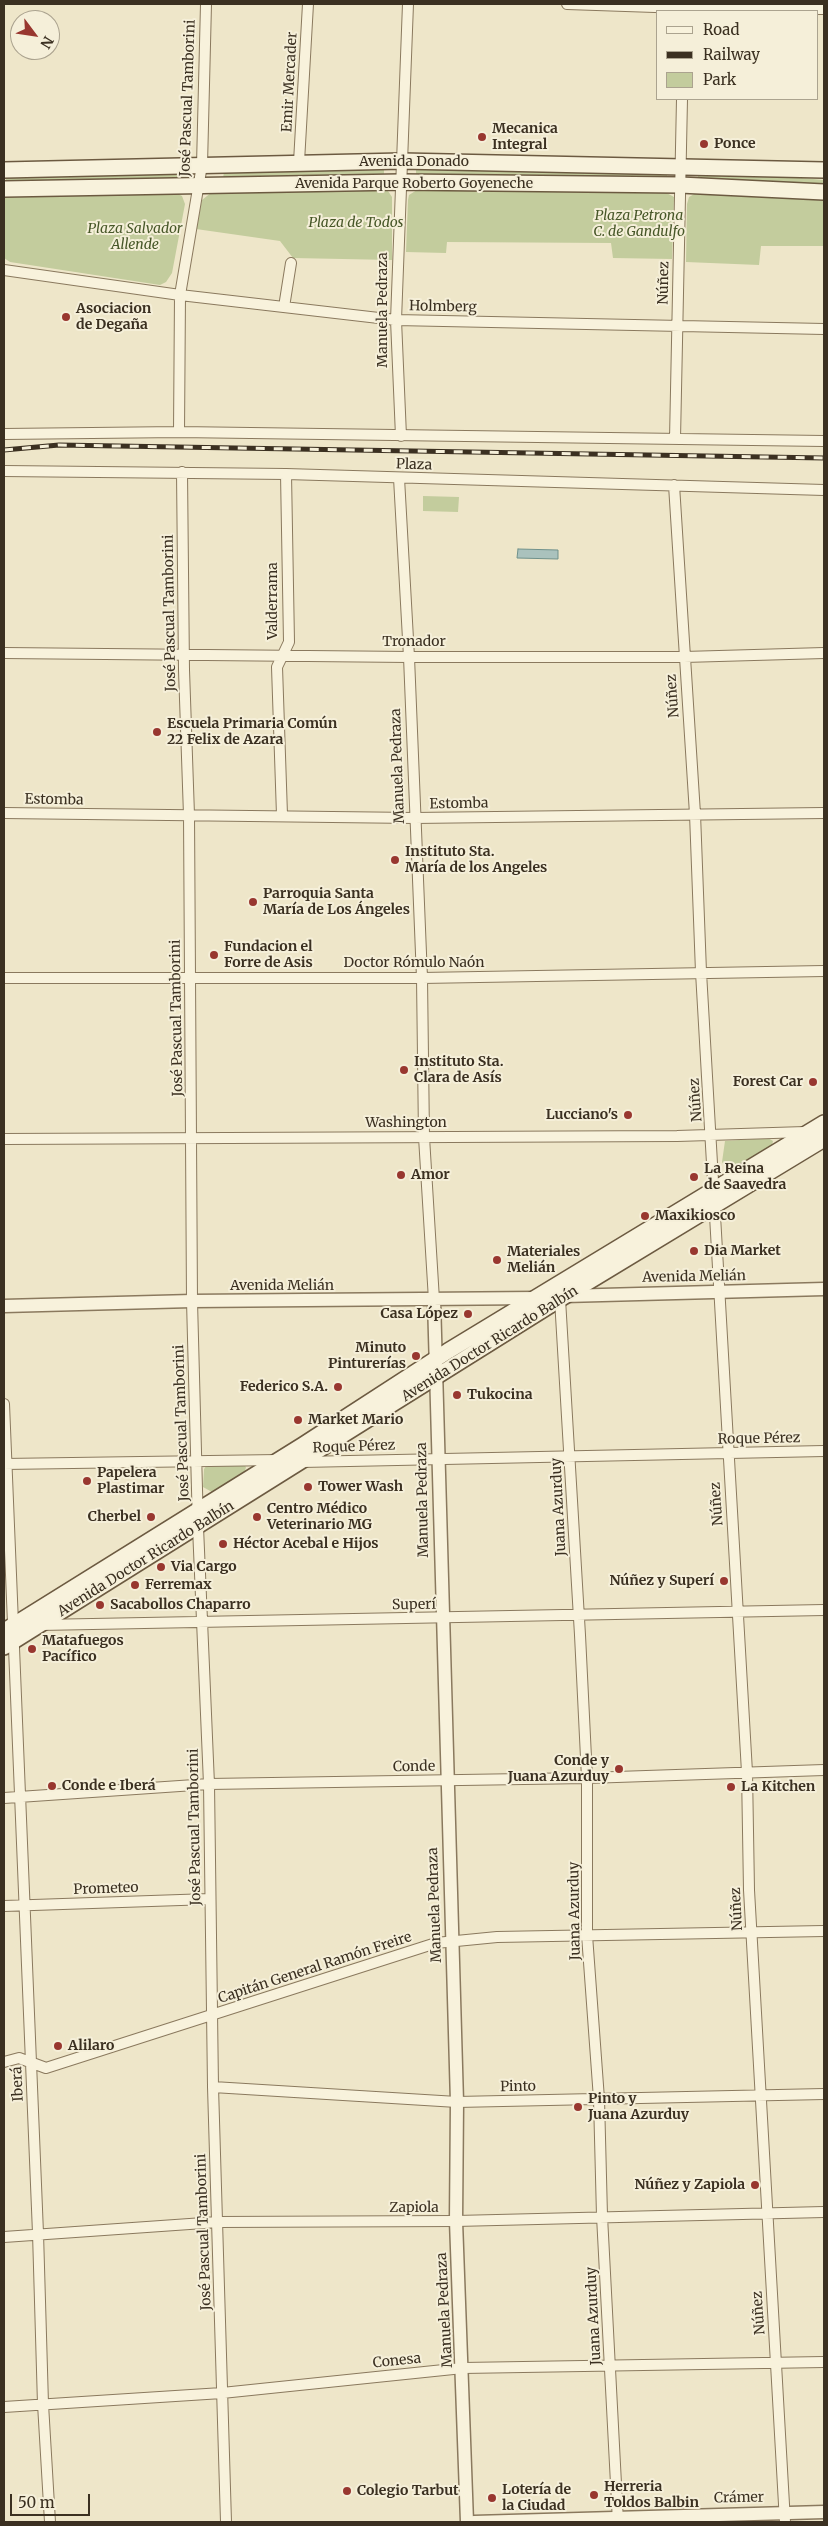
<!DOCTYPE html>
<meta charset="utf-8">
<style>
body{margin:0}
#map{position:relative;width:828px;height:2526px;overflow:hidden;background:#eee6c9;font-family:Merriweather,serif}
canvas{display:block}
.frame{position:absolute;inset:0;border:5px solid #3b3021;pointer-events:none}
.legend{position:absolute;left:656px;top:10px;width:162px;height:90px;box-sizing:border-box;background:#f5efd9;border:1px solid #aba38f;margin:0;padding:6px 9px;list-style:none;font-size:15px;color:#3b3021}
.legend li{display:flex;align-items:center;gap:10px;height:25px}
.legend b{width:25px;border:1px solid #aba38f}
.north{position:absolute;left:10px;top:10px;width:50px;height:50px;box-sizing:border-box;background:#f5efd9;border:1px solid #aba38f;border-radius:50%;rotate:121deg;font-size:14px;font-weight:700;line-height:20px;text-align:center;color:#3b3021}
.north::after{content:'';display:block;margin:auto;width:18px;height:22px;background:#98372f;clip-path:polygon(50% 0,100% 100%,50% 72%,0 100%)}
.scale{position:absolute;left:10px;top:2494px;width:80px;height:22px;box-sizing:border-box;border:2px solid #3b3021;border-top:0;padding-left:6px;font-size:15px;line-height:18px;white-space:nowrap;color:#3b3021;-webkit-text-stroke:4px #f5efd9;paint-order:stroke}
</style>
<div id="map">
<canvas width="828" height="2526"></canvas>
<div class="frame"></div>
<ul class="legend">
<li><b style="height:6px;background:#f8f2dc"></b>Road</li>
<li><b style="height:6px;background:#3b3021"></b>Railway</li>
<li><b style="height:14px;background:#c3cc9d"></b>Park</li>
</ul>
<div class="north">N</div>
<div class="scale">50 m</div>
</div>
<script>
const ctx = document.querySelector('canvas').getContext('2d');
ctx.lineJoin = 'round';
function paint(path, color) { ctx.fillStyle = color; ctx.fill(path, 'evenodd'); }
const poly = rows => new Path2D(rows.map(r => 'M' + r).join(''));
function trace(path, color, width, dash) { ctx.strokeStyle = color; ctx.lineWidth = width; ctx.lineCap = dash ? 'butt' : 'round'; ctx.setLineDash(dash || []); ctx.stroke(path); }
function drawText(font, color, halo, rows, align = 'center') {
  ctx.font = font + ' Merriweather,serif'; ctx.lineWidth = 4; ctx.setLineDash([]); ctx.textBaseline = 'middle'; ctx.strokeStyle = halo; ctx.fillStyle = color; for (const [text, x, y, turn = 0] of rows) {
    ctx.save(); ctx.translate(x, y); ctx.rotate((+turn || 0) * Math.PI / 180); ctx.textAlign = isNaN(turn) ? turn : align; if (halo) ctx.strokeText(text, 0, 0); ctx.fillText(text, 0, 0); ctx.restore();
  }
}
paint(poly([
 [416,169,667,174,667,180,416,175],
 [384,170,384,177,223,178,224,172],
 [186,173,186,180,6,182,6,178],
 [698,174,780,176,824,180,824,186,790,182,698,181],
 [386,188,392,197,392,260,293,258,280,241,196,229,202,200,212,192],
 [417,190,663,191,674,197,672,259,613,258,611,243,447,242,446,253,406,252,408,200,409,195],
 [696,193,824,198,824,246,761,246,759,265,686,262,687,204,689,197],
 [178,194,182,196,185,204,172,273,166,282,160,285,10,262,4,258,4,198,6,196],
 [423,496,459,497,458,512,423,511],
 [768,1138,773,1141,772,1145,732,1171,726,1168,722,1162,725,1141],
 [207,1465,244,1465,246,1467,245,1471,212,1492,203,1487,204,1469]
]), '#c3cc9d');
const water = poly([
 [518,549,558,550,558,559,517,558,518,549]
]);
paint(water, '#aac2bd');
trace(water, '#70918b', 1);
const minor = poly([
 [567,4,684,8,824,9],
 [299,162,308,4],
 [4,270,180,295,396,320,824,329],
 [284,307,291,263],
 [179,432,180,295,202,165,206,4],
 [4,434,179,432,824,441],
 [401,436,396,320,408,4],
 [675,439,682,99],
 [4,471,286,474,824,490],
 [182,472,184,670,189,815,192,1301,198,1527,209,1784,213,2087,226,2522],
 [399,478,409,657,422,978,424,1137,434,1300],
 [674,485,695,814,701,972,747,1772,749,1890,785,2522],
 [4,653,409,657,684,657,824,653],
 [4,813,414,818,824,813],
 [282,815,277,667,289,642,286,474],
 [4,978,422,978,824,971],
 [4,1139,677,1136,805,1132],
 [560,1299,580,1635,587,1778,587,1935,599,2099,602,2216,618,2522],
 [4,1404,38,2233,43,2404,50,2522],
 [302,1462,824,1451],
 [4,1464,278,1460],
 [40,1625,824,1610],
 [4,1798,209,1784,587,1778,824,1770],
 [4,1906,210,1899],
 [4,2062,19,2058,46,2068,436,1943,497,1937,824,1931],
 [213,2087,457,2102,824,2094],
 [4,2237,218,2222,456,2221,824,2212],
 [4,2407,222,2393,463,2368,824,2362]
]);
const tertiary = poly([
 [565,1296,824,1289],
 [434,1300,457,2102,456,2221,467,2522],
 [4,1306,192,1301,537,1298],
 [474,2522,824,2512]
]);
const secondary = poly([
 [4,170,402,161,824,170],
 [4,189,401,182,680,185,824,192],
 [4,1631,303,1445,448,1351,824,1123],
 [4,1647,560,1299,824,1139]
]);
trace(minor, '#8a795e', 12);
trace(tertiary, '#8a795e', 15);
trace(secondary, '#6c5a41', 18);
trace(minor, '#f8f2dc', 10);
trace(tertiary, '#f8f2dc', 12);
trace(secondary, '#f8f2dc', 15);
const rail = poly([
 [4,450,59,445,824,458]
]);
trace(rail, '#3b3021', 5);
trace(rail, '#f5efd9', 3, [9]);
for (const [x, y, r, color] of [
 [482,137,5,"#98372f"],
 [704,144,5,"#98372f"],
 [66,317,5,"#98372f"],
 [157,732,5,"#98372f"],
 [395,860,5,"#98372f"],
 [253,902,5,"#98372f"],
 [214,955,5,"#98372f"],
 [404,1070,5,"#98372f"],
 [813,1082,5,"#98372f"],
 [628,1115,5,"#98372f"],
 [401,1175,5,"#98372f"],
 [694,1177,5,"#98372f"],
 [645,1216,5,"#98372f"],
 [694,1251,5,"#98372f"],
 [497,1260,5,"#98372f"],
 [468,1314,5,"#98372f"],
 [416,1356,5,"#98372f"],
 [338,1387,5,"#98372f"],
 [457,1395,5,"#98372f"],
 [298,1420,5,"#98372f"],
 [87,1481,5,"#98372f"],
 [308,1487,5,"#98372f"],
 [151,1517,5,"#98372f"],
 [257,1517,5,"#98372f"],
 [223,1544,5,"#98372f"],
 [161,1567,5,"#98372f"],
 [724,1581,5,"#98372f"],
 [135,1585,5,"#98372f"],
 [100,1605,5,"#98372f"],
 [32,1649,5,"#98372f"],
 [619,1769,5,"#98372f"],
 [52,1786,5,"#98372f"],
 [731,1787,5,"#98372f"],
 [58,2046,5,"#98372f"],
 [578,2107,5,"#98372f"],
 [755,2185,5,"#98372f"],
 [347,2491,5,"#98372f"],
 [594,2495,5,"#98372f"],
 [492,2498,5,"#98372f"]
]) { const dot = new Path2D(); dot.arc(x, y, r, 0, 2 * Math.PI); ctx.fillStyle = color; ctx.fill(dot); trace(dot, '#f5efd9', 2); }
drawText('14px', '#3b3021', '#f5efd9', [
 ["Emir Mercader",290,82,-87],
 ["José Pascual Tamborini",188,98,-88],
 ["Avenida Donado",414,162],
 ["Avenida Parque Roberto Goyeneche",414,184],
 ["Núñez",664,283,-89],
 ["Holmberg",443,307,1],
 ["Manuela Pedraza",383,310,-90],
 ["Plaza",414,465,2],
 ["Valderrama",273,601,-90],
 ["José Pascual Tamborini",170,613,-91],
 ["Tronador",414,642],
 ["Núñez",673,696,-94],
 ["Manuela Pedraza",398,766,-92],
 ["Estomba",54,800,1],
 ["Estomba",459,804,-1],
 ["Doctor Rómulo Naón",414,963],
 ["José Pascual Tamborini",177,1018,-91],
 ["Núñez",696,1100,-94],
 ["Washington",406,1123],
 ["Avenida Melián",694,1277,-1],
 ["Avenida Melián",282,1286],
 ["Avenida Doctor Ricardo Balbín",490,1344,-32],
 ["José Pascual Tamborini",182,1423,-92],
 ["Roque Pérez",759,1439,-1],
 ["Roque Pérez",354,1447,-2],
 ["Manuela Pedraza",423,1500,-91],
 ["Núñez",717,1504,-94],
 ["Juana Azurduy",559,1507,-93],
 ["Avenida Doctor Ricardo Balbín",146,1559,-32],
 ["Superí",414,1605,-1],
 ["Conde",414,1767,-1],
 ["José Pascual Tamborini",195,1827,-91],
 ["Prometeo",106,1889,-2],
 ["Manuela Pedraza",435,1905,-92],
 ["Núñez",737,1909,-93],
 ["Juana Azurduy",575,1911,-91],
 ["Capitán General Ramón Freire",315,1968,-18],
 ["Iberá",18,2084,-93],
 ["Pinto",518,2087,-1],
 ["Zapiola",414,2208],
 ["José Pascual Tamborini",204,2232,-92],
 ["Manuela Pedraza",445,2310,-93],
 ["Núñez",759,2313,-94],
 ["Juana Azurduy",594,2316,-93],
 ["Conesa",397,2361,-6],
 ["Crámer",739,2498,-1]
]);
drawText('bold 14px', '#3b3021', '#f5efd9', [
 ["Mecanica",492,129],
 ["Integral",492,145],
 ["Ponce",714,144],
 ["Asociacion",76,309],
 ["de Degaña",76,325],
 ["Escuela Primaria Común",167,724],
 ["22 Felix de Azara",167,740],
 ["Instituto Sta.",405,852],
 ["María de los Angeles",405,868],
 ["Parroquia Santa",263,894],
 ["María de Los Ángeles",263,910],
 ["Fundacion el",224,947],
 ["Forre de Asis",224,963],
 ["Instituto Sta.",414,1062],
 ["Clara de Asís",414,1078],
 ["Forest Car",803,1082,"right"],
 ["Lucciano's",618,1115,"right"],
 ["La Reina",704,1169],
 ["de Saavedra",704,1185],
 ["Amor",411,1175],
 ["Maxikiosco",655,1216],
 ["Dia Market",704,1251],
 ["Materiales",507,1252],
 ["Melián",507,1268],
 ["Casa López",458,1314,"right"],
 ["Minuto",406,1348,"right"],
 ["Pinturerías",406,1364,"right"],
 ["Federico S.A.",328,1387,"right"],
 ["Tukocina",467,1395],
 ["Market Mario",308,1420],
 ["Papelera",97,1473],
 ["Plastimar",97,1489],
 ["Tower Wash",318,1487],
 ["Centro Médico",267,1509],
 ["Veterinario MG",267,1525],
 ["Cherbel",141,1517,"right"],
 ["Héctor Acebal e Hijos",233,1544],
 ["Via Cargo",171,1567],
 ["Núñez y Superí",714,1581,"right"],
 ["Ferremax",145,1585],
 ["Sacabollos Chaparro",110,1605],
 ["Matafuegos",42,1641],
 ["Pacífico",42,1657],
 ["Conde y",609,1761,"right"],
 ["Juana Azurduy",609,1777,"right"],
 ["Conde e Iberá",62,1786],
 ["La Kitchen",741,1787],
 ["Alilaro",68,2046],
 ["Pinto y",588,2099],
 ["Juana Azurduy",588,2115],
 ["Núñez y Zapiola",745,2185,"right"],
 ["Herreria",604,2487],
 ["Toldos Balbin",604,2503],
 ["Lotería de",502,2490],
 ["la Ciudad",502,2506],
 ["Colegio Tarbut",357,2491]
], 'left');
drawText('italic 14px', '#475728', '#f5efd9', [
 ["Plaza Petrona",639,216],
 ["C. de Gandulfo",639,232],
 ["Plaza de Todos",356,223],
 ["Plaza Salvador",135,229],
 ["Allende",135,245]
]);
</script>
